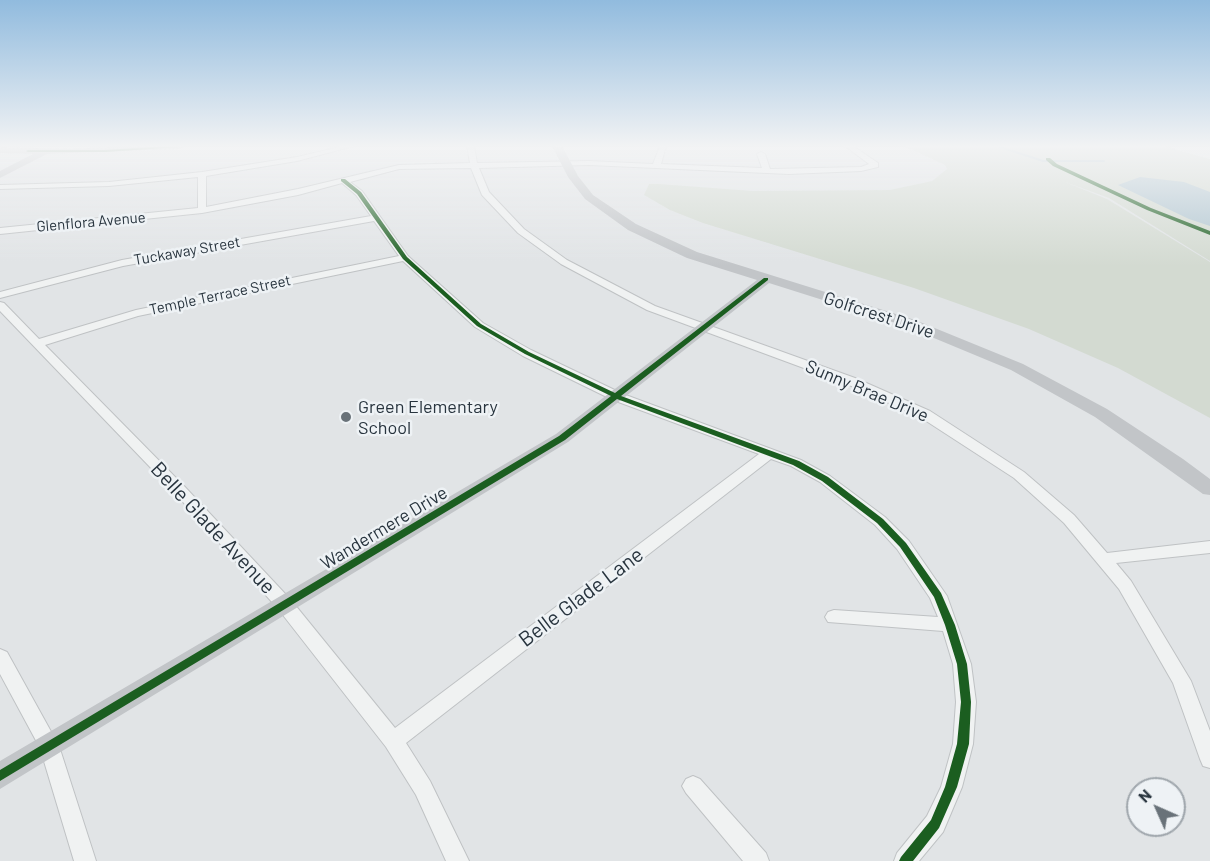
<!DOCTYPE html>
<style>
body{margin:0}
#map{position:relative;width:1210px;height:861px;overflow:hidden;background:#e1e4e6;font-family:Barlow,sans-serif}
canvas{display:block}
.north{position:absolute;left:1126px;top:777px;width:60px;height:60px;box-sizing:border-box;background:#eef2f5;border:2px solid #9fa6ac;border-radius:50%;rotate:315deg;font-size:16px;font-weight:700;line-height:24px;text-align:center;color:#28343e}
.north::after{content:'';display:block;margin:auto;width:21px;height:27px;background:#697279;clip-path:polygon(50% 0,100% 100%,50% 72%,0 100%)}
</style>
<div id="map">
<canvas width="1210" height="861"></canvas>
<div class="north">N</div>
</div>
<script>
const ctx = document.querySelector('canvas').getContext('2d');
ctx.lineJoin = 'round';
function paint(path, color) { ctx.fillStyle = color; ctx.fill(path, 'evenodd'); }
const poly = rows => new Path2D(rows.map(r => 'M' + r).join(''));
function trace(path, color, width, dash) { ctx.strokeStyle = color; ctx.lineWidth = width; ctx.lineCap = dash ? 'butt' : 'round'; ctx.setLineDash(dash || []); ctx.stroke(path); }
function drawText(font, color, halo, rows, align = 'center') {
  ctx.font = font + ' Barlow,sans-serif'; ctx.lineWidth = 5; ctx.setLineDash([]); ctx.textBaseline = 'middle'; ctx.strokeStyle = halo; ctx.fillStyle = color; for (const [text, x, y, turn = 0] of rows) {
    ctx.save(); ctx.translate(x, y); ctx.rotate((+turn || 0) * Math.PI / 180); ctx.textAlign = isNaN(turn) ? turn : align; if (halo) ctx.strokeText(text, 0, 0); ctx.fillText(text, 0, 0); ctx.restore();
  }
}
paint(poly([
 [904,146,1164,146,1210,159,1210,261,1109,198,1065,182,1107,199,1210,262,1210,418,1118,368,1029,329,914,288,703,223,670,210,644,195,649,184,659,184,753,191,890,190,932,181,947,169,945,165]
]), '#d3dad1');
paint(poly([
 [1140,177,1184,182,1210,192,1210,226,1189,219,1118,185]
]), '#afc5d0');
trace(poly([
 [997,146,1043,161,1104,161]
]), '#afc5d0', 2);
const street = poly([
 [343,146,354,146,297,161,206,176,206,207,298,189,399,165,470,163,467,146,474,146,477,163,589,161,653,164,660,146,666,146,661,164,762,168,757,154,761,152,765,154,770,169,861,167,869,164,845,146,853,146,878,163,878,167,861,171,789,174,589,165,479,168,489,192,524,229,567,260,655,306,855,378,930,411,1024,472,1074,515,1107,553,1210,541,1210,553,1116,563,1131,581,1191,681,1210,731,1210,768,1203,766,1200,759,1173,683,1119,589,1064,523,1014,478,920,417,847,384,647,310,561,264,518,233,482,195,471,168,399,169,350,182,362,191,408,256,483,323,531,350,623,394,801,460,830,476,885,517,909,541,947,596,971,664,976,702,973,744,962,787,943,832,919,861,894,861,897,853,927,816,941,787,953,744,956,702,953,664,943,631,828,622,825,617,828,612,834,610,938,617,930,598,897,549,875,525,820,482,791,466,771,459,406,743,430,781,469,861,446,861,416,795,386,747,279,610,175,493,0,311,0,302,4,303,39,339,136,310,399,256,374,221,123,266,0,298,0,292,122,260,371,216,356,195,342,183,298,195,202,213,0,234,0,228,198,208,198,177,109,186,0,189,0,185,109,182,202,172,297,157,343,146],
 [403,261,475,327,523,356,613,400,759,454,395,728,291,600,185,487,45,345,138,316,403,261],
 [0,649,7,652,59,746,96,861,74,861,40,748,0,674,0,649],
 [693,776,700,779,766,853,769,861,743,861,686,793,682,786,686,779,693,776]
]);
trace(street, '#bfc2c4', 2);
paint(street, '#f0f2f2');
paint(poly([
 [133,146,184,146,179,149,47,154,0,178,0,171,33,154,0,153,0,147,68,149,133,146],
 [552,146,562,146,578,176,593,195,636,224,697,252,915,320,1023,364,1107,409,1183,459,1210,479,1210,495,1203,494,1095,417,1011,370,905,326,769,283,568,442,0,789,0,761,556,434,757,280,687,258,628,230,585,199,568,177,552,146]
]), '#c2c5c8');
paint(poly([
 [168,146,181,146,179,147,105,152,28,152,26,151,28,150,105,150,168,146],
 [1046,158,1050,158,1057,164,1151,208,1210,231,1210,235,1147,210,1053,166,1046,160,1046,158],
 [341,179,345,179,361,192,407,257,481,324,529,352,615,393,764,278,768,278,768,280,621,396,799,461,828,477,883,519,906,543,941,593,955,625,967,664,971,702,969,744,957,787,939,828,913,861,899,861,901,857,931,820,945,787,957,744,961,702,957,664,945,625,934,597,900,547,877,523,822,481,793,465,617,399,565,440,0,781,0,770,559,436,611,396,525,354,477,326,403,259,357,194,341,181,341,179]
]), '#1b5e20');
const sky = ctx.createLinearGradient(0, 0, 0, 266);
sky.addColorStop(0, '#91bbde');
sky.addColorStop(0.55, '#f2f3f4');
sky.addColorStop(1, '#f2f3f400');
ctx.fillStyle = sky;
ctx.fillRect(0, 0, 1210, 266);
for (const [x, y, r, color] of [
 [346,417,6,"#697279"]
]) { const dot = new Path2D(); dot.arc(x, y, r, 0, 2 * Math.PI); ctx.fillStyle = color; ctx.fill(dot); trace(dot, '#eef2f5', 2); }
drawText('15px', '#28343e', '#eef2f5', [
 ["Glenflora Avenue",91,222,-5],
 ["Tuckaway Street",187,251,-10],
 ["Temple Terrace Street",220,295,-12]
]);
drawText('18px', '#28343e', '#eef2f5', [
 ["Golfcrest Drive",879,315,18],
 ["Sunny Brae Drive",867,391,23],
 ["Wandermere Drive",384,528,-31]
]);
drawText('18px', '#28343e', '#eef2f5', [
 ["Green Elementary",358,407],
 ["School",358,428]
], 'left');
drawText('21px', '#28343e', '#eef2f5', [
 ["Belle Glade Avenue",213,528,47],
 ["Belle Glade Lane",581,597,-37]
]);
</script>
